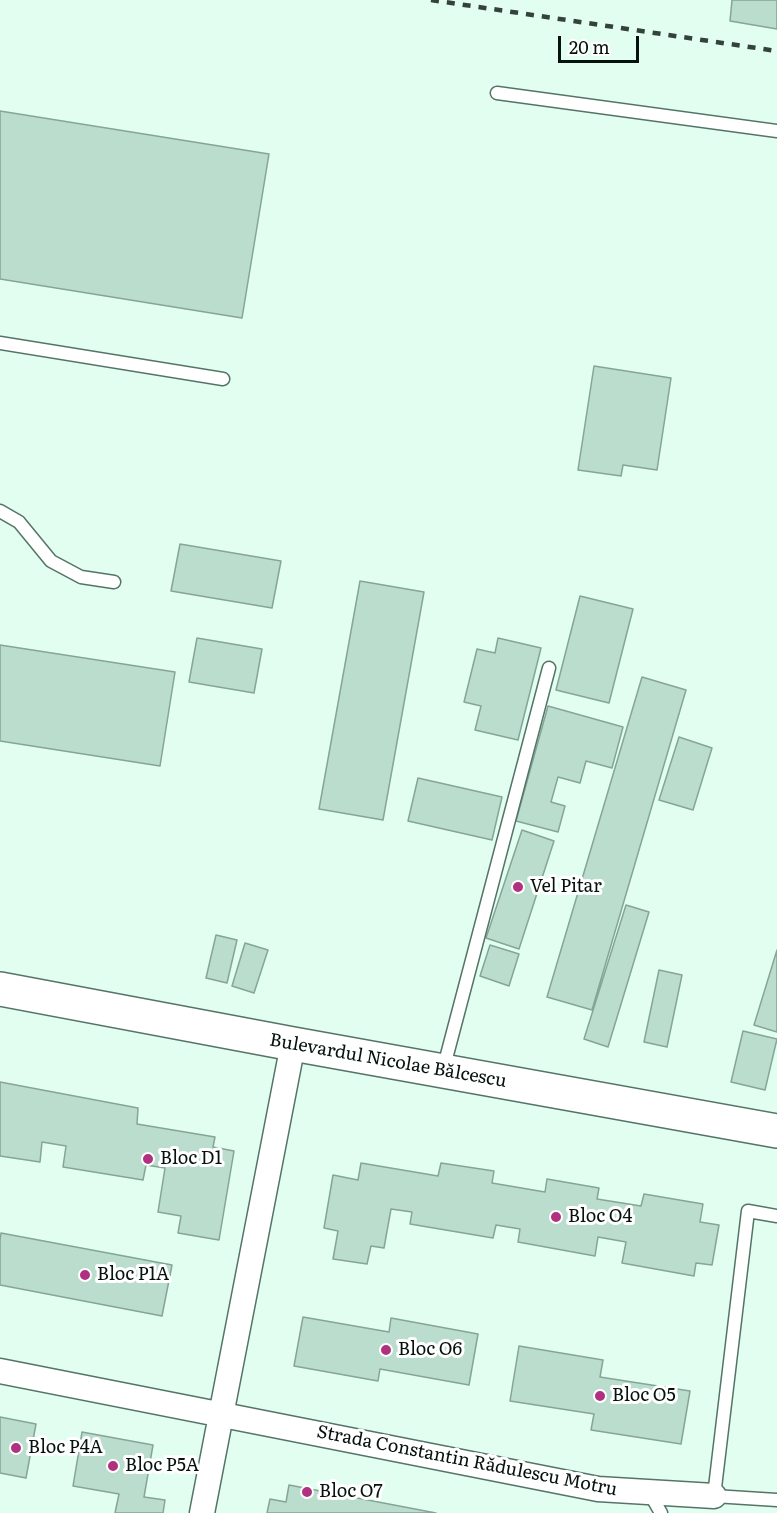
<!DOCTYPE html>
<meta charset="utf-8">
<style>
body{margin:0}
#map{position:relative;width:777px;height:1513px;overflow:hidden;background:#e2fef1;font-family:Literata,serif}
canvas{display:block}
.scale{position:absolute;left:558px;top:36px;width:81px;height:27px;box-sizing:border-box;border:3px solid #06120d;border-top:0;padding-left:8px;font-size:18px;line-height:21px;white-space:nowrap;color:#06120d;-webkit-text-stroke:4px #fff;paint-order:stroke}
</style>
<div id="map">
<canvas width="777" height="1513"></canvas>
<div class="scale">20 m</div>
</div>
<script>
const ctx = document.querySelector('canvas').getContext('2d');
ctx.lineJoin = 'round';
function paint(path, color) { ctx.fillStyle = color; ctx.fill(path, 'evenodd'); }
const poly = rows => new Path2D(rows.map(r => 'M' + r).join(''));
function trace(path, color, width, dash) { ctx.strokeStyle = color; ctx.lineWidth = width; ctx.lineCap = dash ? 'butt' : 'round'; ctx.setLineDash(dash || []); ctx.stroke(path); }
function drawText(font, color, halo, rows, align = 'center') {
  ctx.font = font + ' Literata,serif'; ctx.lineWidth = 6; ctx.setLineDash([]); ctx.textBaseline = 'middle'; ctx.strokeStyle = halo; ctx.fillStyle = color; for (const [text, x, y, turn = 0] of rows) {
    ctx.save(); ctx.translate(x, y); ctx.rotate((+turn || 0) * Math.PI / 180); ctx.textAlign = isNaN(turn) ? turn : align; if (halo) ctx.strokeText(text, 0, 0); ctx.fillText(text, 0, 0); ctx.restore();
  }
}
const building = poly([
 [732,0,777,0,777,29,730,21,732,0],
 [0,111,269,154,242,318,0,279,0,111],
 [594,366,671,378,657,470,623,465,621,476,578,470,594,366],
 [180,544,281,561,272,608,171,591,180,544],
 [360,581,424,592,383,820,319,809,360,581],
 [580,596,633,609,609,703,556,690,580,596],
 [197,638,262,649,254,693,189,682,197,638],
 [498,638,541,648,518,740,475,730,481,706,464,702,477,649,495,653,498,638],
 [0,645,175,672,160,766,0,741,0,645],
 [642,677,686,690,592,1010,547,997,642,677],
 [548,706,623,727,612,768,586,761,580,783,558,777,551,802,565,806,558,832,516,821,548,706],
 [679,737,712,748,693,810,659,800,679,737],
 [418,778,502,797,492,840,408,821,418,778],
 [522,830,554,841,519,949,486,938,522,830],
 [626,905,649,912,608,1047,584,1039,626,905],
 [216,935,237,940,227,983,206,978,216,935],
 [245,943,268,950,254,993,232,986,245,943],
 [490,945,519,954,509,986,480,976,490,945],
 [777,950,777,1032,754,1025,777,950],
 [659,970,682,975,667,1047,644,1042,659,970],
 [743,1031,777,1039,765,1090,731,1082,743,1031],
 [0,1082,138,1108,137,1124,215,1137,213,1147,234,1151,219,1240,178,1233,181,1216,158,1212,165,1168,146,1165,143,1180,63,1167,66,1146,42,1142,40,1162,0,1156,0,1082],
 [361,1163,438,1176,441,1163,494,1171,492,1183,545,1192,547,1179,599,1188,597,1199,641,1206,644,1194,703,1204,700,1222,719,1225,712,1265,696,1263,694,1276,622,1263,626,1242,598,1237,595,1256,518,1242,520,1229,496,1225,493,1238,410,1224,412,1212,391,1209,384,1248,371,1246,367,1264,333,1259,338,1231,324,1228,333,1175,358,1180,361,1163],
 [1,1233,172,1265,162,1316,0,1285,0,1240,1,1233],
 [303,1317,389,1332,391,1318,478,1334,469,1385,380,1369,378,1381,294,1366,303,1317],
 [519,1346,603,1360,600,1377,690,1391,681,1444,591,1430,594,1414,510,1401,519,1346],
 [0,1417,36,1424,26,1478,0,1473,0,1417],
 [82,1432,153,1445,144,1497,165,1500,163,1513,115,1513,119,1494,73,1486,82,1432],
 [289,1485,436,1513,267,1513,270,1499,286,1502,289,1485]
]);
paint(building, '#bbddce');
trace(building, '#85a597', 1.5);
const lane = poly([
 [497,93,777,131],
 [0,343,223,379],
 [0,511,19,522,51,561,81,577,114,582],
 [443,1070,549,668],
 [777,1216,748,1211,714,1496,777,1500],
 [649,1492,661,1513]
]);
const street = poly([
 [0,1371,598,1489,714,1496],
 [202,1513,293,1044]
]);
const primary = poly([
 [0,989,293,1044,777,1131]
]);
trace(lane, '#557467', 15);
trace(street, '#557467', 27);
trace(primary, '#557467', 36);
trace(lane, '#fff', 12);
trace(street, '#fff', 24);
trace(primary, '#fff', 33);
trace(poly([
 [431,0,777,51]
]), '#33423b', 4.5, [8, 8]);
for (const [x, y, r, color] of [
 [518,887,6,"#af3180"],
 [148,1159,6,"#af3180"],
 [556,1217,6,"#af3180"],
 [85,1275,6,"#af3180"],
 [386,1350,6,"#af3180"],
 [600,1396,6,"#af3180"],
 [16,1448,6,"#af3180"],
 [113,1466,6,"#af3180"],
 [307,1492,6,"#af3180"]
]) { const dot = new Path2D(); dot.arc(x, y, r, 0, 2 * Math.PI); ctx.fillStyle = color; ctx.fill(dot); trace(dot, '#fff', 2); }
drawText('18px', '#06120d', '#fff', [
 ["Vel Pitar",530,887],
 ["Bloc D1",160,1159],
 ["Bloc O4",568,1217],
 ["Bloc P1A",97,1275],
 ["Bloc O6",398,1350],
 ["Bloc O5",612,1396],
 ["Bloc P4A",28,1448],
 ["Bloc P5A",125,1466],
 ["Bloc O7",319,1492]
], 'left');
drawText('18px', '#06120d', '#fff', [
 ["Bulevardul Nicolae Bălcescu",388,1061,10],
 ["Strada Constantin Rădulescu Motru",467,1461,11]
]);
</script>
